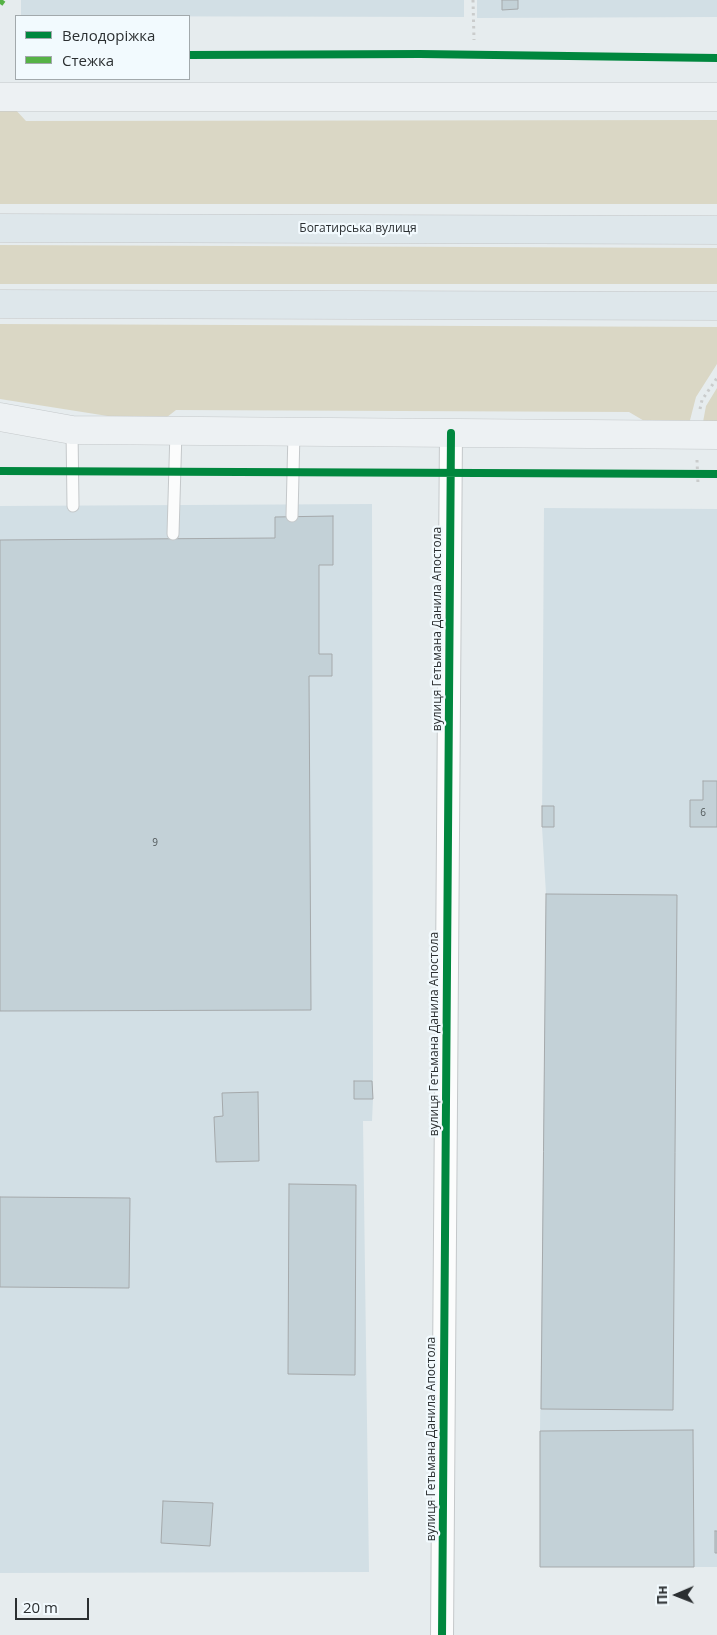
<!DOCTYPE html>
<meta charset="utf-8">
<style>
body{margin:0}
#map{position:relative;width:717px;height:1635px;overflow:hidden;background:#e6ecee;font-family:"Open Sans",sans-serif}
canvas{display:block}
.legend{position:absolute;left:15px;top:15px;width:175px;height:65px;box-sizing:border-box;background:#f2fafe;border:1px solid #a2a9ac;margin:0;padding:6px 9px;list-style:none;font-size:15px;color:#2b2f31}
.legend li{display:flex;align-items:center;gap:10px;height:25px}
.legend b{width:25px;border:1px solid #a2a9ac}
.north{position:absolute;left:652px;top:1570px;width:50px;height:50px;-webkit-text-stroke:4px #f2fafe;paint-order:stroke;rotate:269deg;font-size:14px;font-weight:700;line-height:20px;text-align:center;color:#2b2f31}
.north::after{content:'';display:block;margin:auto;width:18px;height:22px;background:#2b2f31;clip-path:polygon(50% 0,100% 100%,50% 72%,0 100%)}
.scale{position:absolute;left:15px;top:1598px;width:74px;height:22px;box-sizing:border-box;border:2px solid #2b2f31;border-top:0;padding-left:6px;font-size:15px;line-height:18px;white-space:nowrap;color:#2b2f31;-webkit-text-stroke:4px #f2fafe;paint-order:stroke}
</style>
<div id="map">
<canvas width="717" height="1635"></canvas>
<ul class="legend">
<li><b style="height:6px;background:#00873e"></b>Велодоріжка</li>
<li><b style="height:6px;background:#56b246"></b>Стежка</li>
</ul>
<div class="north">Пн</div>
<div class="scale">20 m</div>
</div>
<script>
const ctx = document.querySelector('canvas').getContext('2d');
ctx.lineJoin = 'round';
function paint(path, color) { ctx.fillStyle = color; ctx.fill(path, 'evenodd'); }
const poly = rows => new Path2D(rows.map(r => 'M' + r).join(''));
function trace(path, color, width, dash) { ctx.strokeStyle = color; ctx.lineWidth = width; ctx.lineCap = dash ? 'butt' : 'round'; ctx.setLineDash(dash || []); ctx.stroke(path); }
function drawText(font, color, halo, rows, align = 'center') {
  ctx.font = font + ' "Open Sans",sans-serif'; ctx.lineWidth = 4.5; ctx.setLineDash([]); ctx.textBaseline = 'middle'; ctx.strokeStyle = halo; ctx.fillStyle = color; for (const [text, x, y, turn = 0] of rows) {
    ctx.save(); ctx.translate(x, y); ctx.rotate((+turn || 0) * Math.PI / 180); ctx.textAlign = isNaN(turn) ? turn : align; if (halo) ctx.strokeText(text, 0, 0); ctx.fillText(text, 0, 0); ctx.restore();
  }
}
paint(poly([
 [21,0,464,0,464,17,21,16],
 [477,0,717,0,717,17,477,18],
 [372,504,373,1099,372,1121,363,1121,369,1572,0,1573,0,506],
 [544,508,717,509,717,1567,540,1567,540,1431,546,894,542,827]
]), '#d2dfe5');
paint(poly([
 [0,108,14,108,26,121,717,120,717,204,0,204],
 [0,245,717,248,717,284,0,284],
 [0,324,717,327,717,364,696,397,689,424,646,422,629,412,176,410,162,421,152,423,0,399],
 [717,388,717,423,703,422,706,406]
]), '#dad7c5');
const building = poly([
 [502,0,518,0,518,9,502,10,502,0],
 [333,516,333,565,319,565,319,654,332,654,332,676,309,676,311,1010,0,1011,0,540,275,538,275,517,333,516],
 [703,781,717,781,717,827,690,827,690,800,703,800,703,781],
 [542,806,554,806,554,827,542,827,542,806],
 [546,894,677,895,673,1410,541,1409,546,894],
 [354,1081,372,1081,373,1099,354,1099,354,1081],
 [258,1092,259,1161,216,1162,214,1117,223,1116,222,1093,258,1092],
 [289,1184,356,1185,355,1375,288,1374,289,1184],
 [0,1197,130,1198,129,1288,0,1287,0,1197],
 [693,1430,694,1567,540,1567,540,1431,693,1430],
 [163,1501,213,1503,210,1546,161,1543,163,1501],
 [715,1531,717,1531,717,1553,715,1553,715,1531]
]);
paint(building, '#c3d1d7');
trace(building, '#a5a9ab', 1);
const lane = poly([
 [72,430,73,506],
 [292,516,294,432],
 [173,534,176,431]
]);
const street = poly([
 [442,1635,451,433]
]);
const secondary = poly([
 [0,97,717,97],
 [0,417,72,430,717,435]
]);
const primary = poly([
 [0,228,717,230],
 [0,304,717,306]
]);
trace(lane, '#c4c8ca', 13);
trace(street, '#c4c8ca', 24);
trace(secondary, '#c4c8ca', 29);
trace(primary, '#c4c6c7', 29);
trace(poly([
 [473,0,474,40],
 [700,409,702,400,717,378],
 [697,460,698,484]
]), '#cacccc', 3, [2.5, 4]);
trace(lane, '#fbfcfc', 11);
trace(street, '#fbfcfc', 22);
trace(secondary, '#edf1f3', 28);
trace(primary, '#dee7eb', 28);
trace(poly([
 [0,4,3,0]
]), '#56b246', 6, [12, 6]);
trace(poly([
 [189,55,420,54,717,58],
 [0,471,717,474],
 [442,1635,451,433]
]), '#00873e', 8);
drawText('10px', '#51585a', null, [
 ["6",703,813],
 ["9",155,843]
]);
drawText('12px', '#2b2f31', '#f2fafe', [
 ["Богатирська вулиця",358,229],
 ["вулиця Гетьмана Данила Апостола",438,629,-90],
 ["вулиця Гетьмана Данила Апостола",435,1034,-90],
 ["вулиця Гетьмана Данила Апостола",432,1439,-90]
]);
</script>
